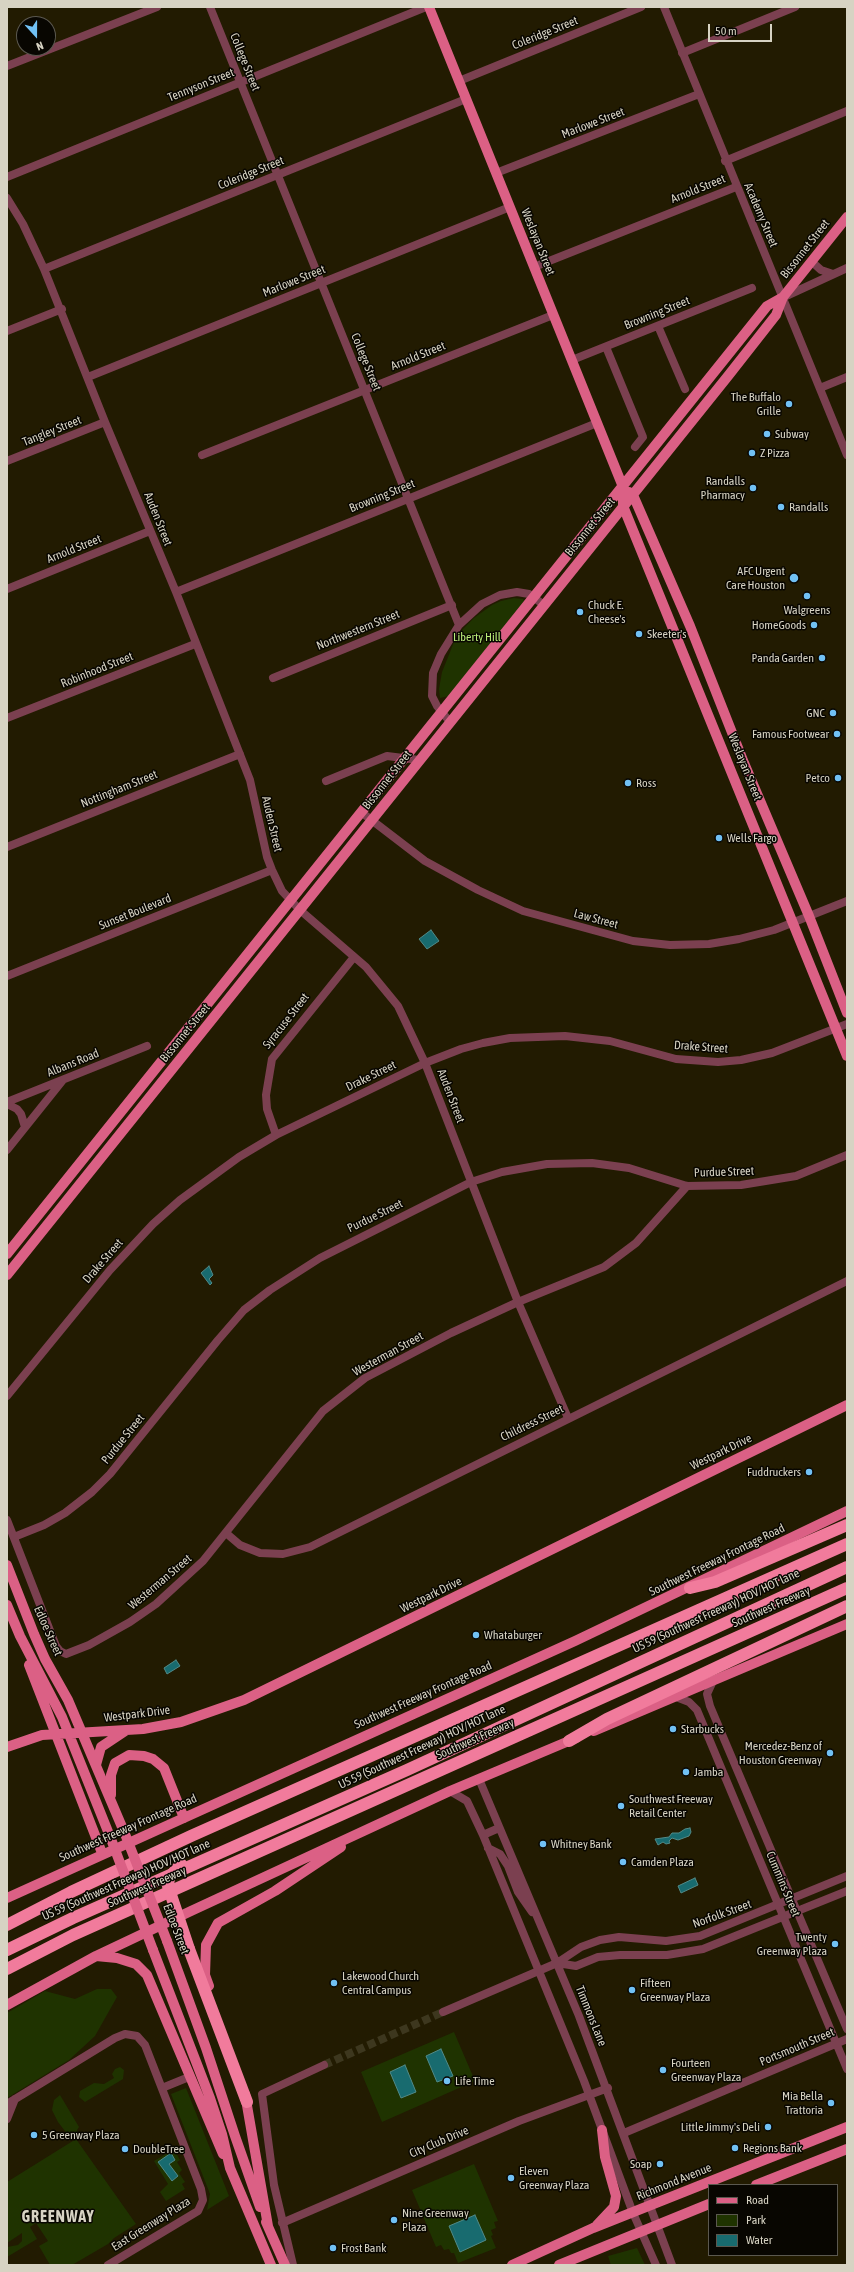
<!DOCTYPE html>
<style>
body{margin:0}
#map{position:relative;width:854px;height:2272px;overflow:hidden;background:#221b01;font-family:"Asap Condensed",sans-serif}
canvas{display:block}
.frame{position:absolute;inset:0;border:8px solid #d7d3c3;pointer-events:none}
.legend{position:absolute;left:708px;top:2184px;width:130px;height:72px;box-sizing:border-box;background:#080601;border:1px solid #5b584f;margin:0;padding:5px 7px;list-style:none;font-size:12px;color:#d7d3c3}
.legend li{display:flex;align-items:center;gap:8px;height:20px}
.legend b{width:20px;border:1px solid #5b584f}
.north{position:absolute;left:16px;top:16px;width:40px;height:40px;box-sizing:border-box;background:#080601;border:1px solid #5b584f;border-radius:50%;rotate:159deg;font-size:11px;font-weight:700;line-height:16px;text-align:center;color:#d7d3c3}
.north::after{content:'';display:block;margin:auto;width:14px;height:18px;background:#71c1f4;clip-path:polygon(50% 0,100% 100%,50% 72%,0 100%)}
.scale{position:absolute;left:708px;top:24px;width:64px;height:18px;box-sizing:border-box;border:2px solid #d7d3c3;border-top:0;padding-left:5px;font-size:12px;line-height:14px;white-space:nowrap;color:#d7d3c3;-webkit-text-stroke:3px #080601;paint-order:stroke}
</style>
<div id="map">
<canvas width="854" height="2272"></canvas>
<div class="frame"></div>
<ul class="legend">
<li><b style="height:5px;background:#db6085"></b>Road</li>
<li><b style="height:11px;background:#1f3300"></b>Park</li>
<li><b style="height:11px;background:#186b6f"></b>Water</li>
</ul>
<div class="north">N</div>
<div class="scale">50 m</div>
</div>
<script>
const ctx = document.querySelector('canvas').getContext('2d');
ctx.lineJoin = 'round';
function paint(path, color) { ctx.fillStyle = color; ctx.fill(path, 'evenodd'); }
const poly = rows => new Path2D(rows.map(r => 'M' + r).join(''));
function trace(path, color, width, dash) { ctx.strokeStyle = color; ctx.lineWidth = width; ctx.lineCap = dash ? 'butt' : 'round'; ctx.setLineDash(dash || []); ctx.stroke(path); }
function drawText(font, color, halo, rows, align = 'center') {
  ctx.font = font + ' "Asap Condensed",sans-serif'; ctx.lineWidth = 3; ctx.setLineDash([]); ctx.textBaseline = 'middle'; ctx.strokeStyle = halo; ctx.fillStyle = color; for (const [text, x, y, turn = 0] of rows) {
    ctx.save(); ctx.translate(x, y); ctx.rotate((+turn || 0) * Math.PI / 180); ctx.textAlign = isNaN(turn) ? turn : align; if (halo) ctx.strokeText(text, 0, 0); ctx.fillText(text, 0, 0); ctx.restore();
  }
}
paint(poly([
 [514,598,523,599,524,601,449,696,440,698,439,689,442,672,454,642,463,629,474,618,492,605,501,601],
 [97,1989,111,1989,117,1997,95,2036,69,2060,7,2098,7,2013,45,1991,75,1999],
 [454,2032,475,2081,382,2122,361,2072],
 [120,2067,124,2070,123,2079,85,2102,79,2097,80,2091,94,2083,104,2084,114,2078,112,2074,115,2069],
 [186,2088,229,2196,207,2210,210,2194,171,2094],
 [60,2095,79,2127,77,2130,80,2137,68,2135,58,2122,52,2110,54,2100],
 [76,2139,136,2224,114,2238,108,2244,72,2265,50,2265,39,2246,48,2241,36,2223,30,2227,37,2239,7,2257,7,2247,18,2245,22,2241,22,2233,7,2243,7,2182],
 [174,2149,180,2160,177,2162,182,2170,179,2173,185,2182,182,2184,185,2189,166,2201,160,2192,168,2184,154,2161],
 [474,2164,498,2221,494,2222,496,2228,491,2230,493,2235,491,2236,496,2248,458,2263,454,2253,451,2253,449,2249,444,2250,441,2245,436,2247,412,2190],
 [637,2248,645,2265,611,2265,608,2256]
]), '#1f3300');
const water = poly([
 [431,930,439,941,427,949,419,939,431,930],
 [209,1266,213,1275,209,1279,212,1283,210,1285,201,1273,209,1266],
 [176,1660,180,1666,167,1674,164,1668,176,1660],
 [690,1828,691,1832,689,1836,678,1840,672,1838,669,1841,670,1843,666,1844,663,1842,658,1845,655,1839,669,1837,672,1833,679,1833,685,1829,690,1828],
 [695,1878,698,1885,681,1893,678,1886,695,1878],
 [441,2049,453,2076,437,2082,426,2056,441,2049],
 [405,2065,416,2092,401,2098,390,2072,405,2065],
 [171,2153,175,2160,169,2164,178,2176,172,2181,158,2162,171,2153],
 [475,2215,486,2240,460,2252,449,2226,475,2215]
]);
paint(water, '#186b6f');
trace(water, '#518a88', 1);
trace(poly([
 [324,2065,443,2012]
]), '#3d371e', 8, [8, 4]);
trace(poly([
 [210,7,459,625,441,654,433,673,432,696,437,706,450,722],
 [664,7,847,455],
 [682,53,795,7],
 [7,66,157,7],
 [459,81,641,7],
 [725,161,847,111],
 [496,173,699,94],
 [7,177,426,7],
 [7,198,23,224,44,269,105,422,176,592,250,780,267,857,272,870,282,891,300,910,366,967,398,1006,425,1063,518,1302,568,1418],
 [811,261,821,270,833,274],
 [534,267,736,187],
 [44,269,466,99],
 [784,297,847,268],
 [658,326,685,389],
 [7,331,62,309],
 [606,347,643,437,635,447],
 [572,360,752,288],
 [88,377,510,207],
 [820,388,847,377],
 [202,455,553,315],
 [7,461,105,422],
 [7,589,150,531],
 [176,592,597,423],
 [459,625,482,604,500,595,517,592,529,594,544,605],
 [273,678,452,605],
 [7,718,195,644],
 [326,781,387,756,419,760],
 [361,812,425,861,478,890,523,911,633,941,670,945,709,944,739,939,774,930,847,901],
 [7,847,240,754],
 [7,976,272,870],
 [7,1102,147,1046],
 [7,1104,17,1109,21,1114,25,1127],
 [276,1135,267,1109,266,1095,272,1059,354,957],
 [7,1150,63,1080],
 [7,1396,110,1270,153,1224,180,1200,239,1157,276,1135,425,1063,461,1049,483,1043,510,1038,565,1036,610,1041,676,1059,718,1062,741,1060,772,1053,847,1024],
 [7,1520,56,1646,60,1651,66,1654,89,1645,130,1622,156,1604,203,1561,323,1411,365,1378,451,1333,518,1302,604,1267,636,1243,687,1186],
 [226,1533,240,1545,260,1553,283,1554,310,1547,847,1281],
 [14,1537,44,1525,65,1513,92,1492,110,1474,218,1340,244,1310,270,1290,320,1258,471,1182,502,1172,547,1164,592,1163,629,1168,687,1186,741,1185,796,1176,847,1155],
 [713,1681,707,1694,710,1706,847,2029],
 [676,1697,689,1702,697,1710,847,2069],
 [479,1779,579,2016,672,2265],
 [450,1791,467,1801,483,1835,584,2081,633,2213,656,2265],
 [483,1835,499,1828],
 [488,1848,500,1854,508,1866,518,1892,532,1912],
 [557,1963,576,1966,598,1957,620,1955,667,1955,703,1949,847,1891],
 [443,2012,557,1963,581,1947,600,1940,619,1937,666,1941,700,1936,847,1876],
 [162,2088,189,2077],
 [7,2104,115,2038,125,2034,137,2036,145,2045,201,2189,203,2200,198,2211,108,2265],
 [7,2119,15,2099],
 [624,2133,847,2039],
 [282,2223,519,2121,608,2088],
 [293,2265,274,2185,262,2094,324,2065]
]), '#7b4050', 8);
trace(poly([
 [429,7,623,487,623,506,847,1056],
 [629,492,633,495,690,626,744,763,809,916,847,1013],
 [7,1254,767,306,783,297],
 [7,1275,728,376,776,315,783,297,847,217],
 [7,1565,34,1634,45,1659,68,1700,125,1834],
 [7,1605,20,1636,62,1717,111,1839],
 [29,1665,102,1853],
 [594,1731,847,1624],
 [7,1747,42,1735,143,1729,181,1722,244,1700,847,1405],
 [96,1765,101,1747,125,1731],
 [111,1795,111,1775,115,1763,129,1755,144,1756,153,1759,164,1768,184,1818],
 [7,1898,575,1641,847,1511],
 [167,1941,206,2048,235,2136,260,2207],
 [153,1950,210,2098,222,2134,230,2168,271,2265],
 [96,1956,117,1958,136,1964,147,1975,223,2154],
 [209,1986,205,1975,206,1945,218,1923,275,1891,341,1847],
 [7,2005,96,1956,191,1911,450,1791,576,1738],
 [245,2094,268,2226],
 [756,2185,847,2149],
 [266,2222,285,2265],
 [597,2225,614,2207,616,2196,605,2157,602,2130],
 [512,2265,593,2228,847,2127],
 [559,2265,709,2204]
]), '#db6085', 10);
trace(poly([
 [690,1588,715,1582,847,1525],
 [569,1741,607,1719,847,1606],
 [7,1925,71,1892,191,1836,847,1544],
 [189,1949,247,2102],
 [7,1950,73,1918,407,1770,847,1567],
 [7,1969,73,1935,847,1588]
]), '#f17b9c', 12);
trace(poly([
 [125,1834,167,1941],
 [111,1839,153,1950]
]), '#db6085', 10);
trace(poly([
 [181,1864,169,1878,168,1886,189,1949]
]), '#f17b9c', 12);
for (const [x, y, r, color] of [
 [789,404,4,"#71c1f4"],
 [767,434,4,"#71c1f4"],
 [752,453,4,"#71c1f4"],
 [753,488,4,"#71c1f4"],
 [781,507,4,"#71c1f4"],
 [794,578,5,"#71c1f4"],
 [807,596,4,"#71c1f4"],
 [580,612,4,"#71c1f4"],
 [814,625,4,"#71c1f4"],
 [639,634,4,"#71c1f4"],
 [822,658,4,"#71c1f4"],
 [833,713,4,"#71c1f4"],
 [837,734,4,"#71c1f4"],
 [838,778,4,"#71c1f4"],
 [628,783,4,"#71c1f4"],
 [719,838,4,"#71c1f4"],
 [809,1472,4,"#71c1f4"],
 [476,1635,4,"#71c1f4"],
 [673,1729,4,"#71c1f4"],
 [830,1753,4,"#71c1f4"],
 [686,1772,4,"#71c1f4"],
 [621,1806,4,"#71c1f4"],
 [543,1844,4,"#71c1f4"],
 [623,1862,4,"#71c1f4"],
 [835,1944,4,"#71c1f4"],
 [334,1983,4,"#71c1f4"],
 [632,1990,4,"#71c1f4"],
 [663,2070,4,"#71c1f4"],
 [447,2081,4,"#71c1f4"],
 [831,2103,4,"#71c1f4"],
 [768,2127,4,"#71c1f4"],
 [34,2135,4,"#71c1f4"],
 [735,2148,4,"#71c1f4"],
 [125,2149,4,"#71c1f4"],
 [660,2164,4,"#71c1f4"],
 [511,2178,4,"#71c1f4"],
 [394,2220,4,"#71c1f4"],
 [333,2248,4,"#71c1f4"]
]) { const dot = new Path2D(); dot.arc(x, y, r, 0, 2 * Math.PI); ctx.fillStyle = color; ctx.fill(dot); trace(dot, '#080601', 1.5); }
drawText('12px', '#d7d3c3', '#080601', [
 ["Coleridge Street",545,33,-22],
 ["College Street",245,62,68],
 ["Tennyson Street",201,85,-22],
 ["Marlowe Street",593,123,-21],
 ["Coleridge Street",251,173,-22],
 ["Arnold Street",698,189,-22],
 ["Academy Street",761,215,67],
 ["Weslayan Street",538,242,68],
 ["Bissonnet Street",805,249,-52],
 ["Marlowe Street",294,281,-22],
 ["Browning Street",657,313,-22],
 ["Arnold Street",418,356,-22],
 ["College Street",366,362,68],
 ["Tangley Street",52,431,-22],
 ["Browning Street",382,496,-22],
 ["Auden Street",158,519,68],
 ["Bissonnet Street",590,527,-51],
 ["Arnold Street",74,549,-22],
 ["Northwestern Street",358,630,-22],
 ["Robinhood Street",97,670,-22],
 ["Weslayan Street",745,767,68],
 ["Bissonnet Street",387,780,-52],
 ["Nottingham Street",119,789,-22],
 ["Auden Street",272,824,77],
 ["Sunset Boulevard",135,912,-22],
 ["Law Street",596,919,15],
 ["Syracuse Street",286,1021,-52],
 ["Bissonnet Street",185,1033,-51],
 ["Drake Street",701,1047,4],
 ["Albans Road",73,1063,-22],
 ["Drake Street",371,1076,-26],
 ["Auden Street",451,1096,69],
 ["Purdue Street",724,1172,-2],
 ["Purdue Street",375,1216,-26],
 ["Drake Street",103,1261,-49],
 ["Westerman Street",388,1354,-29],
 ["Childress Street",532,1423,-26],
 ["Purdue Street",123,1439,-51],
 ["Westpark Drive",721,1452,-26],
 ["Southwest Freeway Frontage Road",717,1560,-26],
 ["Westerman Street",160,1582,-40],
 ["Westpark Drive",431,1595,-26],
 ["Southwest Freeway",771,1607,-24],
 ["US 59 (Southwest Freeway) HOV/HOT lane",716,1611,-25],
 ["Edloe Street",48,1631,66],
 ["Southwest Freeway Frontage Road",423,1695,-24],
 ["Westpark Drive",137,1714,-7],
 ["Southwest Freeway",475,1739,-24],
 ["US 59 (Southwest Freeway) HOV/HOT lane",422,1747,-25],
 ["Southwest Freeway Frontage Road",128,1828,-24],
 ["US 59 (Southwest Freeway) HOV/HOT lane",126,1880,-24],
 ["Cummins Street",783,1884,67],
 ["Southwest Freeway",147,1887,-24],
 ["Norfolk Street",722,1914,-20],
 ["Edloe Street",176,1929,69],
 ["Timmons Lane",591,2016,68],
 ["Portsmouth Street",797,2047,-23],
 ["City Club Drive",439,2142,-23],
 ["Richmond Avenue",674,2182,-22],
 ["East Greenway Plaza",151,2224,-32]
]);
drawText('12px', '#d7d3c3', '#080601', [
 ["The Buffalo",781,397,"right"],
 ["Grille",781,411,"right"],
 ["Subway",775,434],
 ["Z Pizza",760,453],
 ["Randalls",745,481,"right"],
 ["Pharmacy",745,495,"right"],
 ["Randalls",789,507],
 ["AFC Urgent",785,571,"right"],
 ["Care Houston",785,585,"right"],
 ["Chuck E.",588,605],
 ["Cheese's",588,619],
 ["Walgreens",807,610,"center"],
 ["HomeGoods",806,625,"right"],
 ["Skeeter's",647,634],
 ["Panda Garden",814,658,"right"],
 ["GNC",825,713,"right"],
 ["Famous Footwear",829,734,"right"],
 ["Petco",830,778,"right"],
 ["Ross",636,783],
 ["Wells Fargo",727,838],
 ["Fuddruckers",801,1472,"right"],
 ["Whataburger",484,1635],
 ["Starbucks",681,1729],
 ["Mercedez-Benz of",822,1746,"right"],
 ["Houston Greenway",822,1760,"right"],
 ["Jamba",694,1772],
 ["Southwest Freeway",629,1799],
 ["Retail Center",629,1813],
 ["Whitney Bank",551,1844],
 ["Camden Plaza",631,1862],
 ["Twenty",827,1937,"right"],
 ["Greenway Plaza",827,1951,"right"],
 ["Lakewood Church",342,1976],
 ["Central Campus",342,1990],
 ["Fifteen",640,1983],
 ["Greenway Plaza",640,1997],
 ["Fourteen",671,2063],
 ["Greenway Plaza",671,2077],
 ["Life Time",455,2081],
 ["Mia Bella",823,2096,"right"],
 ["Trattoria",823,2110,"right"],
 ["Little Jimmy's Deli",760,2127,"right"],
 ["5 Greenway Plaza",42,2135],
 ["Regions Bank",743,2148],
 ["DoubleTree",133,2149],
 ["Soap",652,2164,"right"],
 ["Eleven",519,2171],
 ["Greenway Plaza",519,2185],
 ["Nine Greenway",402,2213],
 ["Plaza",402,2227],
 ["Frost Bank",341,2248]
], 'left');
drawText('12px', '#b9ec78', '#080601', [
 ["Liberty Hill",477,637]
]);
ctx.letterSpacing = '1px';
drawText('bold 16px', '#d7d3c3', '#080601', [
 ["GREENWAY",58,2217]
]);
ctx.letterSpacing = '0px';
</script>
